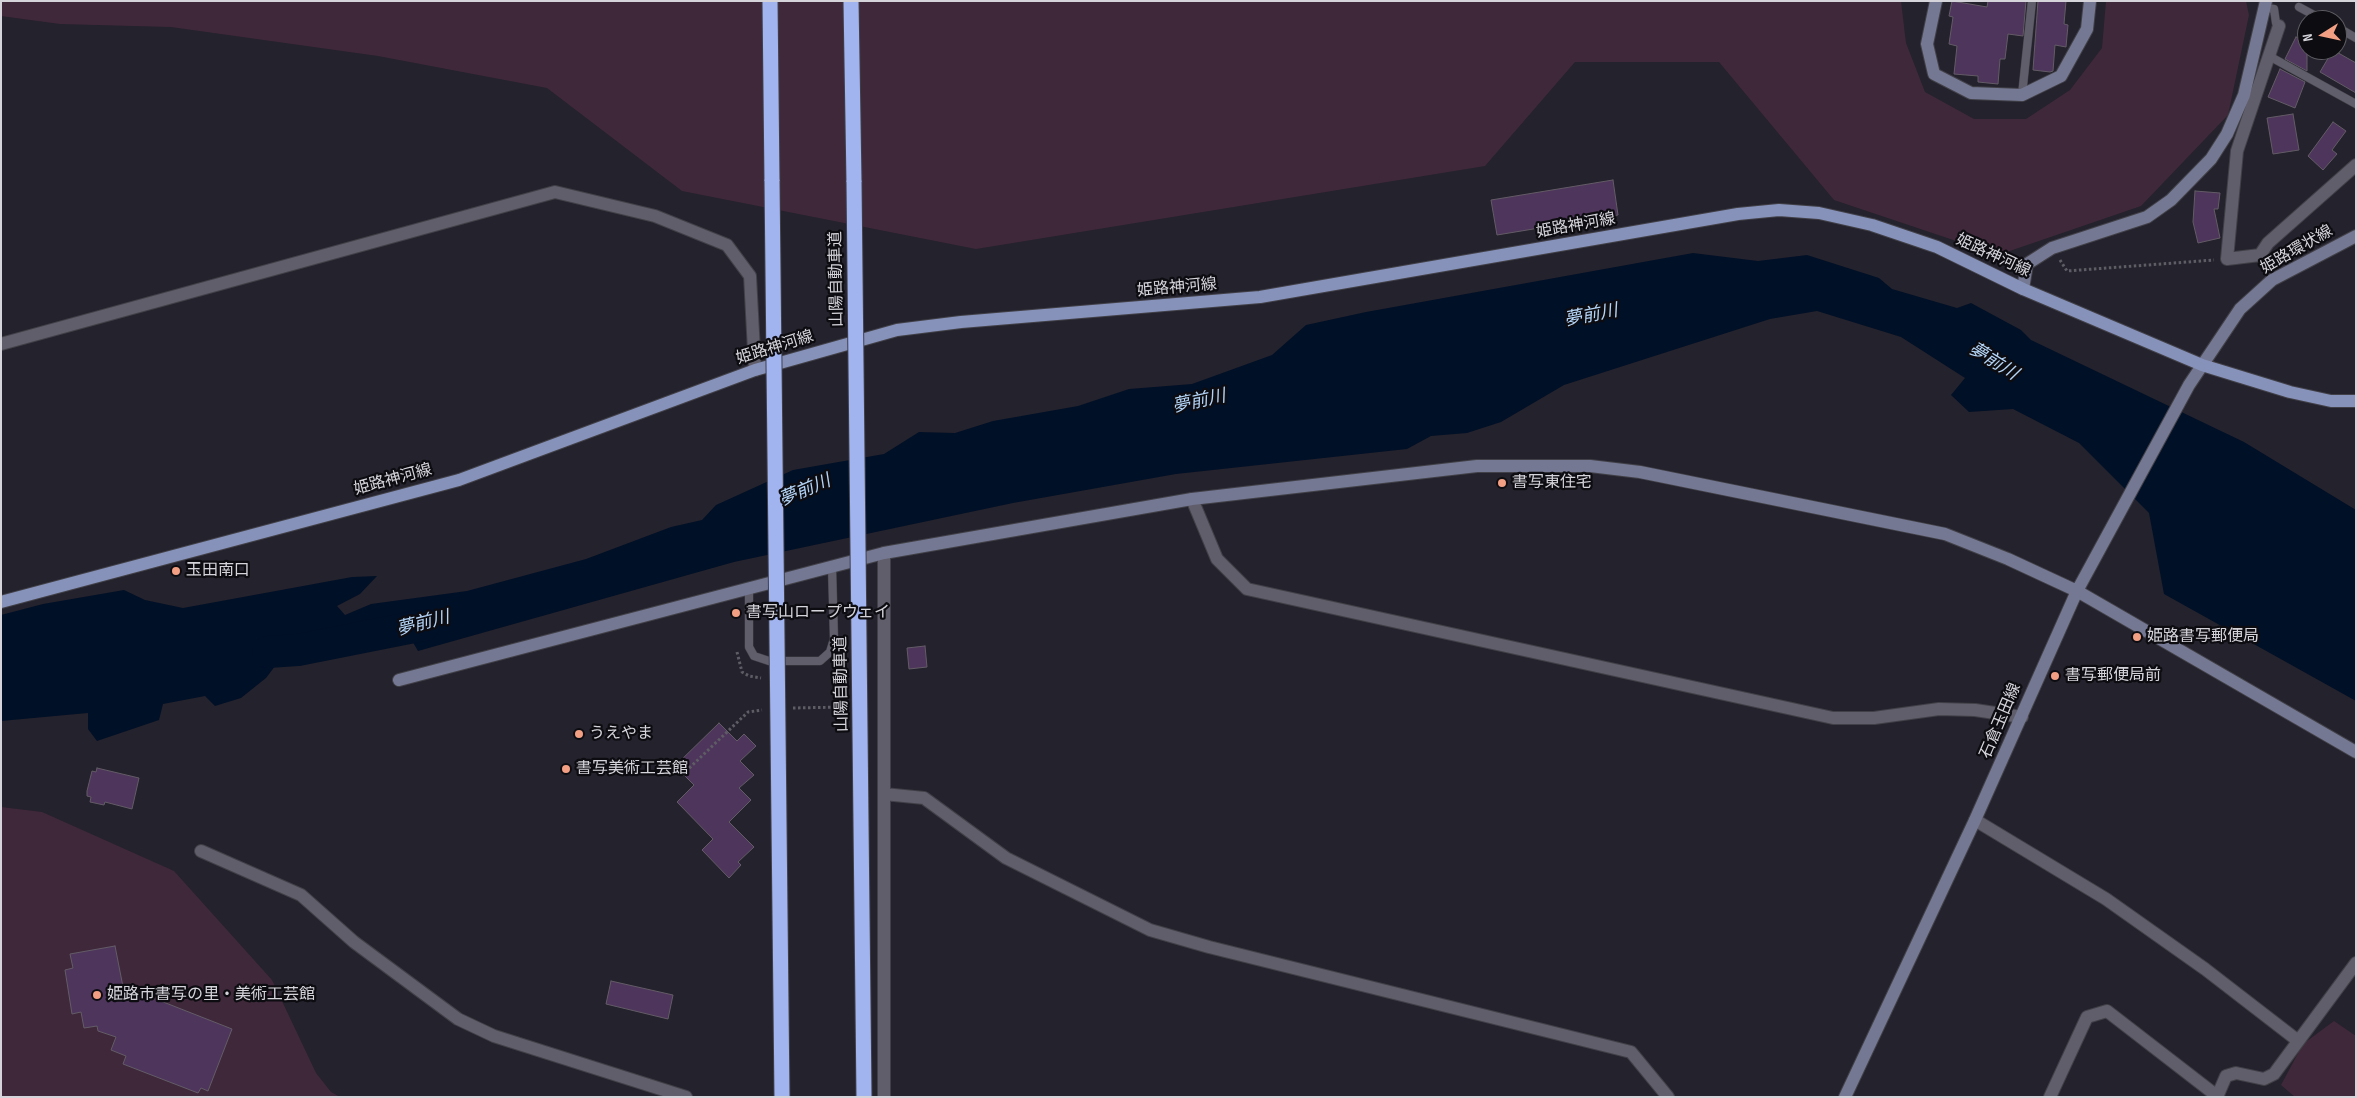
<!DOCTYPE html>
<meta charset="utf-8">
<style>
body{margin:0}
#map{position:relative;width:2357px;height:1098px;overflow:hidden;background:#24222c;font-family:"Sofia Sans Condensed",sans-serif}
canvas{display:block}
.frame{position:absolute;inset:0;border:2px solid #d5d4db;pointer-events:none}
.north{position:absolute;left:2297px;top:10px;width:50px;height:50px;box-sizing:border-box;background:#0d0c11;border:1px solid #5d5c62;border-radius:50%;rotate:260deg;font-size:14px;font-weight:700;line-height:20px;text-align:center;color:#d5d4db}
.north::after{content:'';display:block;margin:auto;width:18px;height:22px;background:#f39f84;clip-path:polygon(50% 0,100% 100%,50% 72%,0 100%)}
</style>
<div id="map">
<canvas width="2357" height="1098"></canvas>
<div class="frame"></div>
<div class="north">N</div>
</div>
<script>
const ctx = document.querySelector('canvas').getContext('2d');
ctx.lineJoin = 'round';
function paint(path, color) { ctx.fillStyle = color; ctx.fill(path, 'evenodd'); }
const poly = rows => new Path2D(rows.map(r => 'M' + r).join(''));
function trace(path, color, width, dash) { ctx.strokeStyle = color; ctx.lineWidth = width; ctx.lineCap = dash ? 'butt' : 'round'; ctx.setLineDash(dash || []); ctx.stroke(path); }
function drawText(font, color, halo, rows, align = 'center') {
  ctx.font = font + ' "Sofia Sans Condensed","Noto Sans JP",sans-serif'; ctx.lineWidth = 4.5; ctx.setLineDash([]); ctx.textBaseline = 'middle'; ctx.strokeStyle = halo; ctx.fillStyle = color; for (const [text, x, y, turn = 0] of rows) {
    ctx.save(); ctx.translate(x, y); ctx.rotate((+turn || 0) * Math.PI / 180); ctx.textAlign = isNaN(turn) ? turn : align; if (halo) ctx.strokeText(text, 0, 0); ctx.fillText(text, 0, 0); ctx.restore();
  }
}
paint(poly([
 [1,1,1901,1,1906,43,1925,92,1974,119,2026,119,2070,90,2102,48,2106,1,2246,1,2249,15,2228,115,2141,206,1998,255,1834,200,1719,62,1575,62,1485,166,976,249,682,191,547,88,378,56,171,27,60,24,1,16],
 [1,807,42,812,174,871,272,980,316,1073,331,1092,340,1097,1,1097],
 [2334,1021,2356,1036,2356,1097,2295,1097,2281,1085,2303,1044]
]), '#3f283a');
paint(poly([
 [1693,253,1758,261,1807,255,1879,278,1892,289,1957,308,1971,303,2021,330,2031,340,2244,442,2356,510,2356,701,2164,594,2149,513,2079,443,2013,409,1969,412,1951,395,1965,378,1901,337,1817,311,1770,319,1564,385,1501,422,1467,433,1431,436,1407,449,1176,474,1013,503,734,562,418,651,411,639,402,636,371,633,285,653,266,678,241,698,215,706,205,696,163,704,159,720,97,741,88,729,88,713,1,721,1,615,43,604,124,590,145,600,183,608,352,577,377,576,360,594,337,606,345,615,371,604,467,591,586,559,671,527,702,520,716,505,793,470,884,454,919,432,955,433,993,421,1078,406,1129,389,1192,384,1272,355,1306,325,1366,312]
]), '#001027');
trace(poly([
 [268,652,298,650,424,625]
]), '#001027', 32);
const building = poly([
 [1952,1,1987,7,1988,1,2026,1,2023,36,2008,34,2005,59,2000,59,1998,84,1978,82,1978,76,1954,74,1957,46,1949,44,1953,17,1949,16,1952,1],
 [2038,1,2066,1,2064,24,2068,25,2066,47,2055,45,2053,71,2050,72,2033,70,2038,1],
 [2296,37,2307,42,2307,71,2285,59,2296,37],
 [2333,50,2356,63,2356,93,2320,72,2333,50],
 [2280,69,2305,82,2295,108,2268,97,2280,69],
 [2293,114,2299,150,2273,154,2267,118,2293,114],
 [2333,122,2346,131,2332,150,2337,154,2323,170,2308,156,2333,122],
 [1613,180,1618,215,1497,235,1491,200,1613,180],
 [2195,191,2220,193,2218,209,2214,209,2220,238,2198,243,2193,222,2195,191],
 [925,646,927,667,909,669,907,648,925,646],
 [719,723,737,741,744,734,756,746,740,761,754,775,739,788,751,800,729,822,754,847,738,862,741,865,729,878,702,850,713,839,677,802,694,785,675,766,719,723],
 [97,768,139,778,132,809,105,802,104,805,90,802,91,797,87,796,87,791,92,771,96,772,97,768],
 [115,946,125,997,136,994,147,999,148,996,232,1029,208,1091,201,1088,198,1093,123,1064,126,1056,111,1050,116,1037,98,1031,97,1026,84,1028,81,1012,72,1014,65,970,73,968,70,954,115,946],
 [611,981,673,995,668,1019,606,1004,611,981]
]);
paint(building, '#4e355b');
trace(building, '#635c67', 1);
const lane = poly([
 [2299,7,2323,20],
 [2266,8,2274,9,2276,23,2279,26],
 [2337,27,2356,38],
 [2269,56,2356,104],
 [2022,95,2032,1],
 [749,588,749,647,754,656,769,661,820,661,830,652,834,639,832,567]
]);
const street = poly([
 [2279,26,2237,151,2227,259,2260,255,2268,243,2356,165],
 [1,344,555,192,655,216,727,245,750,276,755,370],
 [1192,499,1217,559,1247,589,1833,718,1874,718,1939,709,1975,710,2022,717],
 [884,794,924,798,1006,858,1150,930,1209,947,1631,1052,1668,1097],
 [1975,820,2106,899,2205,969,2297,1040],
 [201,851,301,895,354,942,458,1019,494,1036,686,1097],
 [884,1097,884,553],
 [2050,1097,2087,1017,2107,1011,2217,1096],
 [2217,1097,2226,1076,2236,1073,2264,1079,2274,1074,2356,963]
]);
const secondary = poly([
 [1936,1,1927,44,1934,74,1971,93,2022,95,2061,76,2087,29,2090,1],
 [2023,289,2027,264,2052,248,2147,217,2171,200,2211,159,2227,134,2244,95,2266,1],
 [399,680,884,553,1192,499,1477,466,1590,466,1640,472,1945,534,2008,559,2077,591,2356,752],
 [1845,1097,1975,820,2077,591,2189,385,2240,309,2272,280,2356,236]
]);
const primary = poly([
 [1,602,459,480,755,370,897,330,961,322,1260,297,1738,214,1779,210,1819,213,1872,225,1937,247,2023,289,2202,365,2290,392,2331,401,2356,401]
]);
const highway = poly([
 [770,1,772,181],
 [851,1,854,182]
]);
trace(lane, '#414048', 9);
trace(street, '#414048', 14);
trace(secondary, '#414048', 14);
trace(primary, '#414048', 14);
trace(highway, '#414048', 17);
trace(poly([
 [2060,260,2067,271,2214,260],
 [737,652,742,672,749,676,761,678],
 [793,708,845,707],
 [682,775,748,712,762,710]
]), '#5e5d66', 3, [2.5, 2.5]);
trace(lane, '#605e6a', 8);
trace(street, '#605e6a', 12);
trace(secondary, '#747892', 12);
trace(primary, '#8792ba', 12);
trace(highway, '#a1b4ef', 15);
const highwayBridge = poly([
 [772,181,782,1097],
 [854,182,864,1097]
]);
trace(highwayBridge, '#414048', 17, []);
trace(highwayBridge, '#a1b4ef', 15);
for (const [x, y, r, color] of [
 [1502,483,5,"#f39f84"],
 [176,571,5,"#f39f84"],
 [736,613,5,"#f39f84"],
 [2137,637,5,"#f39f84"],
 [2055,676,5,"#f39f84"],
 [579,734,5,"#f39f84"],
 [566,769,5,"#f39f84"],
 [97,995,5,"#f39f84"]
]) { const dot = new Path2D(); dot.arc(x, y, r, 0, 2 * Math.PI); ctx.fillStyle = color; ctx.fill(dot); trace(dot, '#0d0c11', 2); }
drawText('16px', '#d5d4db', '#0d0c11', [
 ["姫路神河線",1576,226,-10],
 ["姫路環状線",2297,250,-30],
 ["姫路神河線",1993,256,25],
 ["山陽自動車道",837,279,-91],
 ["姫路神河線",1177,288,-5],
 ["姫路神河線",775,348,-17],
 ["姫路神河線",393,480,-15],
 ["山陽自動車道",842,684,-91],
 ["石倉玉田線",2001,721,-67]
]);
drawText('16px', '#d5d4db', '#0d0c11', [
 ["書写東住宅",1512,483],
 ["玉田南口",186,571],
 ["書写山ロープウェイ",746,613],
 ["姫路書写郵便局",2147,637],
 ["書写郵便局前",2065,676],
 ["うえやま",589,734],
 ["書写美術工芸館",576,769],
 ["姫路市書写の里・美術工芸館",107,995]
], 'left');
drawText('italic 18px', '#b3d4f7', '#0d0c11', [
 ["夢前川",1591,316,-11],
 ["夢前川",1993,362,32],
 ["夢前川",1199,402,-12],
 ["夢前川",805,491,-23],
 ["夢前川",423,624,-14]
]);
</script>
